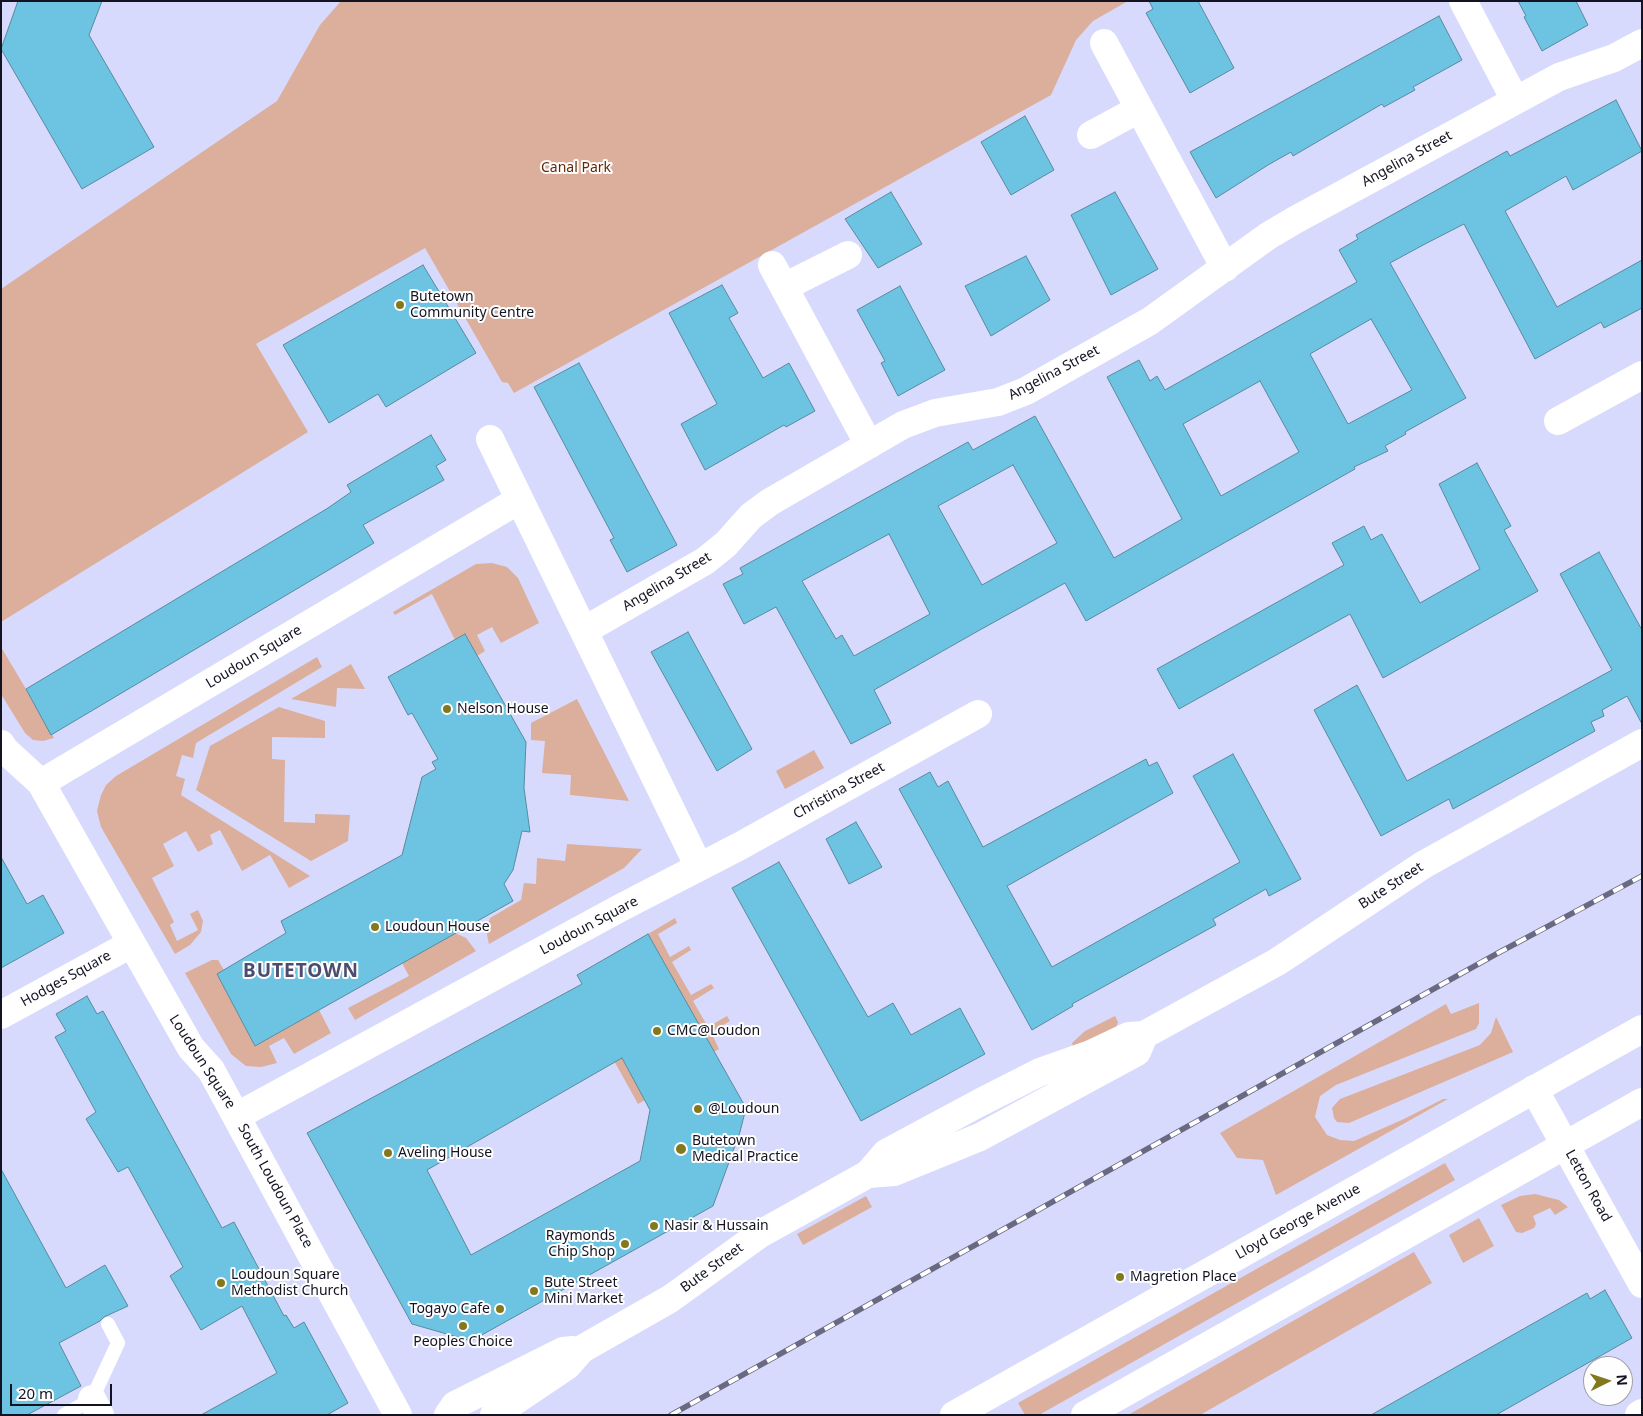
<!DOCTYPE html>
<style>
body{margin:0}
#map{position:relative;width:1643px;height:1416px;overflow:hidden;background:#d8dafd;font-family:"Noto Sans",sans-serif}
canvas{display:block}
.frame{position:absolute;inset:0;border:2px solid #131322;pointer-events:none}
.north{position:absolute;left:1583px;top:1356px;width:50px;height:50px;box-sizing:border-box;background:#fefefe;border:1px solid #a0a0a6;border-radius:50%;rotate:86deg;font-size:14px;font-weight:700;line-height:20px;text-align:center;color:#131322}
.north::after{content:'';display:block;margin:auto;width:18px;height:22px;background:#82791e;clip-path:polygon(50% 0,100% 100%,50% 72%,0 100%)}
.scale{position:absolute;left:10px;top:1384px;width:102px;height:22px;box-sizing:border-box;border:2px solid #131322;border-top:0;padding-left:6px;font-size:15px;line-height:18px;white-space:nowrap;color:#131322;-webkit-text-stroke:4px #fefefe;paint-order:stroke}
</style>
<div id="map">
<canvas width="1643" height="1416"></canvas>
<div class="frame"></div>
<div class="north">N</div>
<div class="scale">20 m</div>
</div>
<script>
const ctx = document.querySelector('canvas').getContext('2d');
ctx.lineJoin = 'round';
function paint(path, color) { ctx.fillStyle = color; ctx.fill(path, 'evenodd'); }
const poly = rows => new Path2D(rows.map(r => 'M' + r).join(''));
function trace(path, color, width, dash) { ctx.strokeStyle = color; ctx.lineWidth = width; ctx.lineCap = dash ? 'butt' : 'round'; ctx.setLineDash(dash || []); ctx.stroke(path); }
function drawText(font, color, halo, rows, align = 'center') {
  ctx.font = font + ' "Noto Sans",sans-serif'; ctx.lineWidth = 4; ctx.setLineDash([]); ctx.textBaseline = 'middle'; ctx.strokeStyle = halo; ctx.fillStyle = color; for (const [text, x, y, turn = 0] of rows) {
    ctx.save(); ctx.translate(x, y); ctx.rotate((+turn || 0) * Math.PI / 180); ctx.textAlign = isNaN(turn) ? turn : align; if (halo) ctx.strokeText(text, 0, 0); ctx.fillText(text, 0, 0); ctx.restore();
  }
}
paint(poly([
 [341,1,1128,1,1093,21,1076,40,1051,95,514,393,508,383,502,382,425,248,256,344,308,432,1,622,1,289,277,101,320,25],
 [492,563,507,567,518,578,539,623,501,643,492,627,477,635,485,651,477,656,465,634,455,640,432,594,395,615,393,612,476,564],
 [1,647,26,689,54,738,43,741,33,740,25,733,1,694],
 [317,657,322,667,196,743,193,758,182,755,176,776,185,779,181,795,310,876,289,888,270,855,242,871,220,830,210,835,213,844,198,852,186,831,163,844,174,866,152,878,174,922,170,925,177,941,198,930,190,914,198,910,203,921,201,932,190,945,175,954,101,827,97,811,101,795,106,785,116,776],
 [351,664,365,689,337,688,336,707,291,699],
 [577,699,629,801,570,795,571,775,542,773,545,741,531,740,531,723],
 [279,707,325,721,325,738,272,737,272,759,285,760,284,822,315,823,315,814,350,815,348,841,311,861,196,790,210,746],
 [814,750,824,768,785,789,776,771],
 [567,844,642,849,624,868,489,944,486,930,490,918,521,900,524,883,536,884,537,858,565,861],
 [675,918,677,923,658,934,670,957,689,946,691,950,672,962,691,995,711,984,714,988,693,1001,708,1027,727,1016,730,1021,711,1032,719,1049,714,1052,648,934],
 [455,933,466,938,476,951,355,1020,348,1008,409,976,402,963],
 [212,960,218,960,224,970,217,974,255,1046,319,1010,331,1033,294,1054,284,1038,269,1046,277,1063,261,1067,246,1066,231,1054,185,973],
 [1479,1003,1479,1023,1476,1029,1336,1085,1320,1096,1315,1117,1327,1135,1340,1140,1354,1141,1404,1119,1443,1099,1448,1099,1276,1195,1263,1160,1237,1158,1220,1133,1446,1004,1451,1014],
 [1115,1016,1118,1022,1114,1033,1074,1049,1072,1043,1085,1031],
 [1496,1017,1513,1052,1349,1123,1337,1122,1334,1118,1332,1108,1340,1099,1480,1045,1491,1033],
 [604,1026,645,1100,638,1104,597,1030],
 [1445,1163,1455,1180,1039,1415,1025,1415,1018,1403],
 [1535,1194,1559,1200,1568,1207,1555,1215,1550,1208,1533,1216,1536,1224,1534,1228,1522,1233,1516,1232,1501,1205,1520,1196],
 [866,1196,872,1207,803,1245,797,1234],
 [1479,1218,1494,1246,1463,1263,1449,1235],
 [1414,1252,1432,1283,1200,1415,1128,1415]
]), '#dcae9c');
const building = poly([
 [18,1,102,1,89,35,154,147,82,189,1,49,18,1],
 [1149,1,1198,1,1234,68,1190,93,1146,13,1153,9,1149,1],
 [1518,1,1576,1,1588,25,1542,51,1524,17,1526,16,1518,1],
 [1439,16,1462,60,1413,87,1415,90,1384,107,1382,104,1293,156,1291,152,1268,165,1216,198,1190,152,1439,16],
 [1616,100,1642,151,1573,190,1566,176,1505,211,1557,307,1642,260,1642,308,1604,328,1601,322,1535,359,1464,224,1425,244,1390,263,1466,398,1405,432,1406,434,1385,446,1388,451,1354,467,1355,469,1086,621,1065,583,978,631,874,690,891,723,851,744,776,607,744,624,723,584,743,574,740,568,968,442,973,450,1035,416,1114,558,1182,519,1107,377,1139,360,1150,381,1157,376,1165,390,1357,282,1339,250,1358,239,1356,235,1507,151,1510,156,1616,100],
 [1371,319,1412,390,1348,424,1310,354,1371,319],
 [1260,381,1299,452,1221,496,1183,424,1260,381],
 [1013,465,1057,543,982,585,938,506,1013,465],
 [889,534,930,614,854,656,842,635,836,639,802,581,889,534],
 [1025,116,1054,170,1011,195,981,142,1025,116],
 [891,192,922,244,878,268,845,219,891,192],
 [1115,192,1158,269,1111,295,1071,215,1115,192],
 [1026,256,1050,300,991,336,965,286,1026,256],
 [423,265,476,353,386,407,378,394,329,423,283,345,423,265],
 [722,285,738,313,729,318,763,378,789,363,815,411,786,427,784,425,705,470,681,424,717,404,669,313,722,285],
 [900,286,945,370,898,396,881,363,885,361,857,310,900,286],
 [579,363,677,545,627,572,610,540,614,538,534,387,579,363],
 [431,435,446,460,436,466,444,480,363,525,374,543,51,735,26,689,328,508,351,492,347,485,431,435],
 [1477,463,1511,526,1504,530,1538,591,1383,678,1350,614,1179,709,1157,669,1344,565,1332,543,1364,526,1371,540,1382,534,1420,603,1480,569,1439,484,1477,463],
 [1599,552,1642,630,1642,724,1627,696,1602,710,1604,716,1591,722,1595,731,1453,809,1449,799,1381,836,1314,710,1357,685,1407,781,1612,670,1560,574,1599,552],
 [688,632,752,749,717,771,651,652,688,632],
 [465,634,526,742,524,788,530,832,522,831,513,870,504,884,513,901,255,1046,217,974,286,933,281,921,402,855,422,777,436,769,432,762,438,759,412,713,408,715,388,677,465,634],
 [1233,754,1301,879,1269,896,1266,889,1213,919,1216,925,1072,1004,1073,1006,1032,1030,899,789,930,772,938,787,948,781,983,847,1146,759,1149,766,1157,762,1173,793,1007,886,1052,967,1240,862,1193,776,1233,754],
 [856,822,882,867,849,884,826,839,856,822],
 [1,857,27,904,43,895,64,933,1,968,1,857],
 [779,862,868,1017,893,1003,911,1035,960,1008,985,1054,861,1121,732,888,779,862],
 [648,934,746,1108,740,1132,713,1206,471,1341,412,1324,307,1133,582,984,577,975,648,934],
 [622,1058,650,1110,640,1161,471,1255,427,1170,622,1058],
 [87,996,97,1014,103,1011,222,1228,234,1222,284,1316,286,1315,294,1328,304,1322,348,1403,327,1415,201,1415,277,1373,242,1306,201,1330,170,1276,183,1267,128,1167,118,1172,86,1119,96,1112,55,1037,66,1031,56,1014,87,996],
 [1,1169,66,1288,105,1265,128,1306,104,1317,100,1321,59,1343,81,1386,27,1415,1,1415,1,1169],
 [1605,1290,1632,1338,1496,1415,1371,1415,1587,1293,1590,1299,1605,1290]
]);
paint(building, '#6cc3e2');
trace(building, '#598a9d', 1);
trace(poly([
 [64,1415,92,1399,118,1343,108,1324]
]), '#fff', 14);
trace(poly([
 [1463,1,1515,100],
 [1104,43,1225,268],
 [1091,135,1139,109],
 [772,265,869,445],
 [784,287,848,255],
 [1558,421,1642,375],
 [490,439,699,867],
 [585,630,705,561,726,544,751,516,770,502,903,425,935,413,998,402,1026,391,1150,321,1268,236,1295,220,1559,77,1614,58,1642,43],
 [1,744,5,750,41,783],
 [1,1015,131,944],
 [1144,1035,1137,1052,980,1137,894,1172,868,1174,886,1153,979,1103,1040,1072,1091,1054,1129,1036,1144,1035,1277,962,1423,865,1642,743],
 [1534,1089,1642,1284],
 [237,1116,622,907,740,846,978,714],
 [92,1399,100,1415],
 [398,1415,211,1070,191,1048,41,783,519,500],
 [448,1415,455,1405,563,1351,573,1350],
 [494,1415,567,1366,582,1349,670,1299,760,1234,868,1174],
 [1639,1415,1642,1413]
]), '#fff', 28);
trace(poly([
 [954,1415,1642,1029],
 [1085,1415,1642,1102]
]), '#fff', 28);
const rail = poly([
 [671,1415,1498,953,1642,876]
]);
trace(rail, '#696a82', 5.5);
trace(rail, '#fefefe', 4, [11]);
for (const [x, y, r, color] of [
 [400,305,5,"#82791e"],
 [447,709,5,"#82791e"],
 [375,927,5,"#82791e"],
 [657,1031,5,"#82791e"],
 [698,1109,5,"#82791e"],
 [681,1149,6,"#82791e"],
 [388,1153,5,"#82791e"],
 [654,1226,5,"#82791e"],
 [625,1244,5,"#82791e"],
 [1120,1277,5,"#82791e"],
 [221,1283,5,"#82791e"],
 [534,1291,5,"#82791e"],
 [500,1309,5,"#82791e"],
 [463,1326,5,"#82791e"]
]) { const dot = new Path2D(); dot.arc(x, y, r, 0, 2 * Math.PI); ctx.fillStyle = color; ctx.fill(dot); trace(dot, '#fefefe', 2); }
drawText('14px', '#131322', '#fefefe', [
 ["Angelina Street",1407,159,-29],
 ["Angelina Street",1054,373,-28],
 ["Angelina Street",667,582,-31],
 ["Loudoun Square",254,657,-31],
 ["Christina Street",839,791,-29],
 ["Bute Street",1391,886,-33],
 ["Loudoun Square",589,926,-28],
 ["Hodges Square",66,979,-29],
 ["Loudoun Square",202,1062,57],
 ["South Loudoun Place",275,1186,61],
 ["Letton Road",1588,1186,61],
 ["Lloyd George Avenue",1298,1222,-29],
 ["Bute Street",712,1268,-36]
]);
drawText('14px', '#662605', '#fefefe', [
 ["Canal Park",576,168]
]);
drawText('14px', '#131322', '#fefefe', [
 ["Butetown",410,297],
 ["Community Centre",410,313],
 ["Nelson House",457,709],
 ["Loudoun House",385,927],
 ["CMC@Loudon",667,1031],
 ["@Loudoun",708,1109],
 ["Butetown",692,1141],
 ["Medical Practice",692,1157],
 ["Aveling House",398,1153],
 ["Nasir & Hussain",664,1226],
 ["Raymonds",615,1236,"right"],
 ["Chip Shop",615,1252,"right"],
 ["Loudoun Square",231,1275],
 ["Methodist Church",231,1291],
 ["Magretion Place",1130,1277],
 ["Bute Street",544,1283],
 ["Mini Market",544,1299],
 ["Togayo Cafe",490,1309,"right"],
 ["Peoples Choice",463,1342,"center"]
], 'left');
ctx.letterSpacing = '1px';
drawText('bold 19px', '#4c4c70', '#fefefe', [
 ["BUTETOWN",301,972]
]);
ctx.letterSpacing = '0px';
</script>
